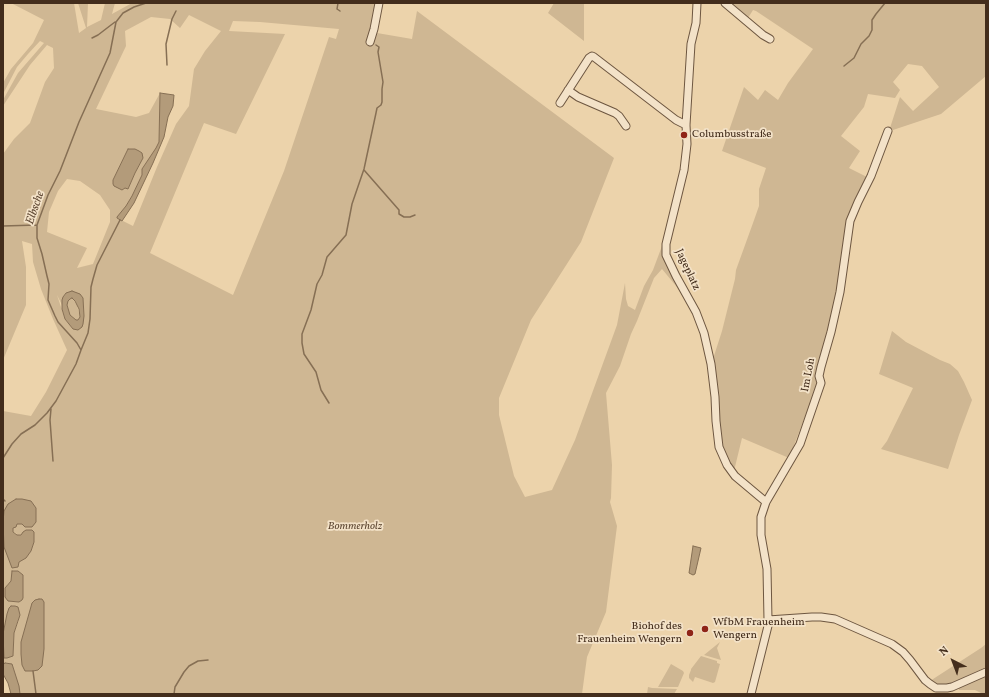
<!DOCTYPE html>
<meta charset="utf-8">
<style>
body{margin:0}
#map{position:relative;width:989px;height:697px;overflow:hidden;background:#ecd3ab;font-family:Vollkorn,serif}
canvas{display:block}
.frame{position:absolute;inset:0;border:4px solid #432d1c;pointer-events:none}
.north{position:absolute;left:933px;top:641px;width:40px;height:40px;-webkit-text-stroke:3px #f3e2c8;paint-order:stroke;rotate:318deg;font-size:11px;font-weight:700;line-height:16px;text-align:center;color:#432d1c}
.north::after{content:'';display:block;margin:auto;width:14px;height:18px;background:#432d1c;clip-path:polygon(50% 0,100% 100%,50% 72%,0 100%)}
</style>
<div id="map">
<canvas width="989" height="697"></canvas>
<div class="frame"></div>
<div class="north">N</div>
</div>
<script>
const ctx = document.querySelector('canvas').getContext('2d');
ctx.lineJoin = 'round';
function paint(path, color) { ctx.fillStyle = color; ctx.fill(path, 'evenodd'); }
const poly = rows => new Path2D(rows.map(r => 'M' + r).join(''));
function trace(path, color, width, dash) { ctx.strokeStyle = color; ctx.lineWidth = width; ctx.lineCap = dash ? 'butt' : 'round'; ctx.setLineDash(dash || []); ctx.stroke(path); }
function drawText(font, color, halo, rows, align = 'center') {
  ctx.font = font + ' Vollkorn,serif'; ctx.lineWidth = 3.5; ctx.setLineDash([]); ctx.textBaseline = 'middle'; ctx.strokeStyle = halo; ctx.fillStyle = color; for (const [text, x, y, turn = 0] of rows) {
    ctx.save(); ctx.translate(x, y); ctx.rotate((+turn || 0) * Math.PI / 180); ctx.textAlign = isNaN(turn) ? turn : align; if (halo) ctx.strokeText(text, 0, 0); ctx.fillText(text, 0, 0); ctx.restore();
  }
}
paint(poly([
 [11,3,74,3,79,33,86,28,78,3,88,3,87,27,101,20,105,3,115,3,112,14,132,3,378,3,377,33,412,39,417,11,614,158,581,242,531,320,499,398,499,415,514,476,525,497,552,490,575,440,617,325,625,283,626,299,628,306,635,310,644,286,653,270,662,246,667,260,691,309,676,286,662,269,654,278,637,321,631,334,620,366,606,393,612,465,611,498,610,502,617,526,606,612,587,657,582,694,20,694,13,668,9,663,5,663,3,665,3,658,4,658,13,656,14,633,19,620,5,626,3,634,3,411,31,416,46,392,67,350,53,319,41,289,33,262,32,244,22,241,26,267,26,305,3,360,3,246,4,235,3,235,3,154,14,139,30,123,45,82,54,68,53,48,47,45,30,65,3,106,3,100,18,73,44,43,40,41,28,54,17,67,3,94,3,83,11,69,33,43,44,20],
 [189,15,221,31,205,51,194,69,189,106,176,124,157,167,133,226,117,218,126,206,132,196,142,175,142,169,156,148,159,142,160,93,149,113,136,117,96,109,126,46,125,31,151,17,170,19,180,28],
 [233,21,260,22,339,29,336,39,329,37,284,171,233,295,150,253,204,123,236,134,285,34,229,31],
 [128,149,143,158,135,173,128,189,125,188,122,190,119,188,113,180],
 [67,179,80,181,100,195,110,210,110,222,93,264,77,268,87,248,47,232,49,212,58,191],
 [66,293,83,298,84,316,73,329,65,319,57,295,62,305,63,297],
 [8,504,22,524,17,524,13,528,13,532,16,533,17,535,34,533,34,542,31,551,19,562],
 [23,575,23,582,19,602,8,601,7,585,11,581],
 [554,3,584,3,584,41,548,13],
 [730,3,986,3,986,76,941,114,893,130,890,128,900,97,913,111,939,87,922,66,908,64,893,82,900,90,895,98,868,94,864,107,841,136,860,151,849,168,869,178,857,200,838,293,817,386,789,458,742,438,734,471,722,448,713,359,722,331,735,279,736,270,753,223,759,206,759,189,766,168,722,151,744,87,758,100,765,90,778,100,788,83,813,49,756,11,753,10,748,18],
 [72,298,77,305,80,317,78,320,76,320,70,315,67,305,67,301,70,299],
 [892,331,906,342,940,360,950,364,958,371,964,382,972,400,959,435,948,469,881,449,887,441,913,388,879,374],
 [720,642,717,648,721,660,704,655],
 [986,644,986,667,952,683,951,685,936,685,930,681,981,648],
 [701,656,717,661,717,663,720,664,715,682,713,683,695,677,693,682,689,678,689,675,691,670,691,669],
 [671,664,683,671,684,673,678,687,658,687],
 [986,674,986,694,983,694,975,690,959,690,959,686],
 [648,687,652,688,677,689,674,694,647,694]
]), '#cfb793');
const water = poly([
 [160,93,174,95,173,106,168,117,164,137,153,163,134,203,122,221,117,218,117,217,126,206,132,196,142,175,142,169,156,148,159,142,160,93],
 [128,149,135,149,139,151,142,153,143,158,135,173,128,189,125,188,122,190,114,186,113,184,113,180,128,149],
 [72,291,80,294,83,298,84,316,83,324,82,327,78,330,73,329,65,319,62,309,62,300,63,297,66,293,72,291],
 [72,298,75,301,79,309,80,317,78,320,76,320,70,315,67,305,68,301,70,299,72,298],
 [16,499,22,499,31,501,36,508,36,522,32,527,25,527,22,524,17,524,16,527,13,528,13,532,17,535,21,535,23,532,26,530,32,530,34,532,34,542,31,551,26,558,19,562,18,567,12,568,4,547,3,522,4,511,8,504,16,499],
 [693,546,701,548,695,574,693,575,689,573,693,546],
 [12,571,18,571,23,575,23,598,22,600,19,602,8,601,5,597,5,588,11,581,12,571],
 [39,599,42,599,44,602,44,649,42,666,38,670,33,671,25,671,22,665,21,654,21,642,32,603,35,600,39,599],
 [11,606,15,606,18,607,20,615,14,633,13,656,7,658,4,658,3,634,7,614,9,608,11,606],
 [5,663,12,664,19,686,20,694,11,694,8,683,3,674,3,665,5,663]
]);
paint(water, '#b39b7a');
trace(water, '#866f54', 1);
trace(poly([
 [338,3,337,9,340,11],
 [92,38,98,35,111,25,115,22],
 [167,65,166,44,172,19,176,11],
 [844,66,854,58,861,44,869,36,872,30,872,20,876,14,885,3],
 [364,170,399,210,399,214,404,217,410,217,415,215],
 [3,226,37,225],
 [81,350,88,333,90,319,91,287,93,279,97,265,120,220],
 [329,403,321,390,316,372,304,354,302,343,302,334,311,310,317,284,322,275,327,257,346,235,352,204,364,169,376,113,377,108,381,105,382,102,382,89,383,82,378,52,379,47,376,45],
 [51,409,50,420,53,461],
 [3,458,12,444,21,434,35,425,47,413,56,401,76,364,81,350,77,343,58,322,55,316,48,300,49,284,47,276,42,254,37,238,37,225,48,195,60,171,79,122,110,53,116,22,123,13,134,7,146,3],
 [3,499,5,501],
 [33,671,36,694],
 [174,694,175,687,184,672,189,666,198,661,208,660]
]), '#866f54', 1.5);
const minor = poly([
 [697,3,696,23,691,44,686,125,687,144,684,170,666,244,666,255,676,276,696,312,704,333,711,364,715,397,716,421,719,447,727,465,735,476,766,502],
 [725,3,763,35,770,39],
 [370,42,374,29,379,3],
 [568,90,578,97,615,113,619,116,626,126],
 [560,103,589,58,592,56,594,57,676,120,686,125],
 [768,620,812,617,821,617,835,619,876,637,892,644,903,652,910,660,925,680,930,684,936,688,947,688,952,687,986,672],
 [751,694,768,626,768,620,767,569,761,535,761,517,766,502,800,444,821,383,819,376,821,367,831,332,840,292,850,221,858,202,871,176,888,131]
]);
trace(minor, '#6d5640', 9);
trace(minor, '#f3e2c8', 7);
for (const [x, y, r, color] of [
 [684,135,4,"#8f2418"],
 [705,629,4,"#8f2418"],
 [690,633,4,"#8f2418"]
]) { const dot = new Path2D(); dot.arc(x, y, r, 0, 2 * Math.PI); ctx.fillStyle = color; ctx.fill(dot); trace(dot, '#f3e2c8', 1.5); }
drawText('11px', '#432d1c', '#f3e2c8', [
 ["Columbusstraße",692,135],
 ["WfbM Frauenheim",713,623],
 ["Wengern",713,636],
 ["Biohof des",682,627,"right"],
 ["Frauenheim Wengern",682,640,"right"]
], 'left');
drawText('11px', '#432d1c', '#f3e2c8', [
 ["Jageplatz",687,270,65],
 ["Im Loh",809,375,-79]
]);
drawText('italic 11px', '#5f4934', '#f3e2c8', [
 ["Bommerholz",355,527]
]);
drawText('italic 12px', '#5f4834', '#f3e2c8', [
 ["Elbsche",36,208,-71]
]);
</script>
